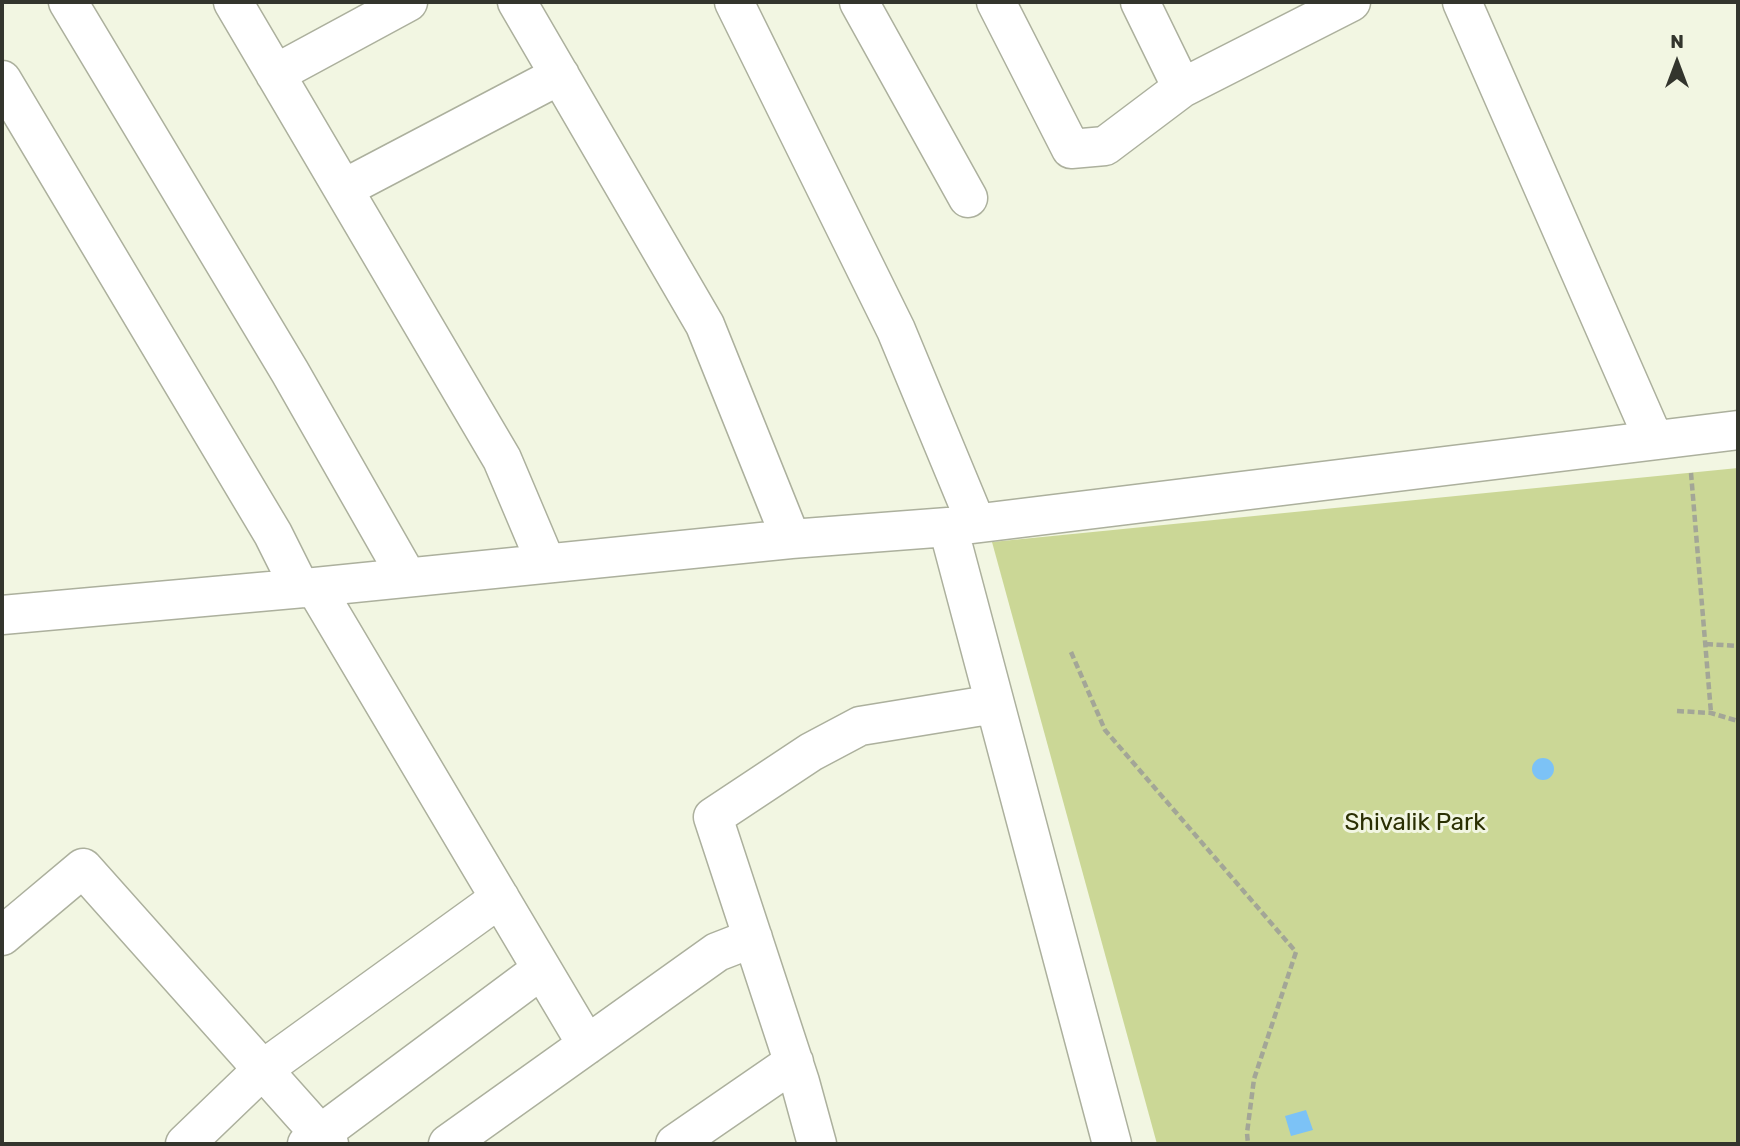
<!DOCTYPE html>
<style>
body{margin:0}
#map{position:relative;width:1740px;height:1146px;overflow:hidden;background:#f2f6e2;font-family:Rubik,sans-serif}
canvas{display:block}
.frame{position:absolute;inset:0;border:4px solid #33352d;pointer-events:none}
.north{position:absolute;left:1642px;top:28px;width:70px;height:70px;-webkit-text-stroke:5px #f2f6e2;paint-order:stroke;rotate:0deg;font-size:19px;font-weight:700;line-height:28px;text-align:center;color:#33352d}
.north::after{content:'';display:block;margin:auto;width:24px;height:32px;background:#33352d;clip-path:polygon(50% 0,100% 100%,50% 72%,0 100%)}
</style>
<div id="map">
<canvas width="1740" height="1146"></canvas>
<div class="frame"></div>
<div class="north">N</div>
</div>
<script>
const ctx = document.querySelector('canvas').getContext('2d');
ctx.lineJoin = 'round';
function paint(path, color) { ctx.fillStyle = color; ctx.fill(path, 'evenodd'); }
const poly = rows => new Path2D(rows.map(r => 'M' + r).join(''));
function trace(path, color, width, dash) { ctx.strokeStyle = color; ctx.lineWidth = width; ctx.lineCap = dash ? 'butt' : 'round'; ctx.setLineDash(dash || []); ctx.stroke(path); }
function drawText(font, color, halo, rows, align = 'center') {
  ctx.font = font + ' Rubik,sans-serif'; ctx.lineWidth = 6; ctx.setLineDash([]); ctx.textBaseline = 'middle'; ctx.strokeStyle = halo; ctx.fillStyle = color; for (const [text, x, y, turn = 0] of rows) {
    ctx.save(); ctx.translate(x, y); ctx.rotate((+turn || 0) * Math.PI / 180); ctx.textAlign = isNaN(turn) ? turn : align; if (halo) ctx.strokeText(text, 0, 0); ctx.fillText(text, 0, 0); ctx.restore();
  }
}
paint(poly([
 [1738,468,1738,1144,1157,1144,992,542]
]), '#cbd796');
paint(poly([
 '1532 769a11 11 0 1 1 22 0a11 11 0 1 1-22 0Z',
 [1306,1110,1313,1130,1291,1136,1285,1116]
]), '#7cc2f6');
const minor = poly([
 [68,2,290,372,407,577],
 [233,2,502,459,546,563],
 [517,2,705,325,791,539],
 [734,2,896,330,976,523],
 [859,2,968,198],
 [996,2,1071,149,1105,146,1182,88,1351,2],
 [1140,2,1182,88],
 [1462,2,1654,440],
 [275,74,408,2],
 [2,80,273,534,300,588],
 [343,189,560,75],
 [948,527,1112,1144],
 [315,587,587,1045],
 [2,615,315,587,791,539,948,527,1738,430],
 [2,936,83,868,329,1144],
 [185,1144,262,1070,500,898],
 [307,1144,542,969],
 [448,1144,717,952,753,938],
 [675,1144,794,1062],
 [817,1144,800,1082,713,817,811,752,860,726,995,704]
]);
trace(minor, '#acb09d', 41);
trace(poly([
 [1691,473,1711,713],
 [1706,644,1738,646],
 [1071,652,1105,730,1296,952,1254,1079,1247,1133,1248,1144],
 [1677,711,1711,713,1738,721]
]), '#a3a697', 4.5, [7, 3.5]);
trace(minor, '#fff', 38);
drawText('24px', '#2a2f03', '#f2f6e2', [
 ["Shivalik Park",1415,823]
]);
</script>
